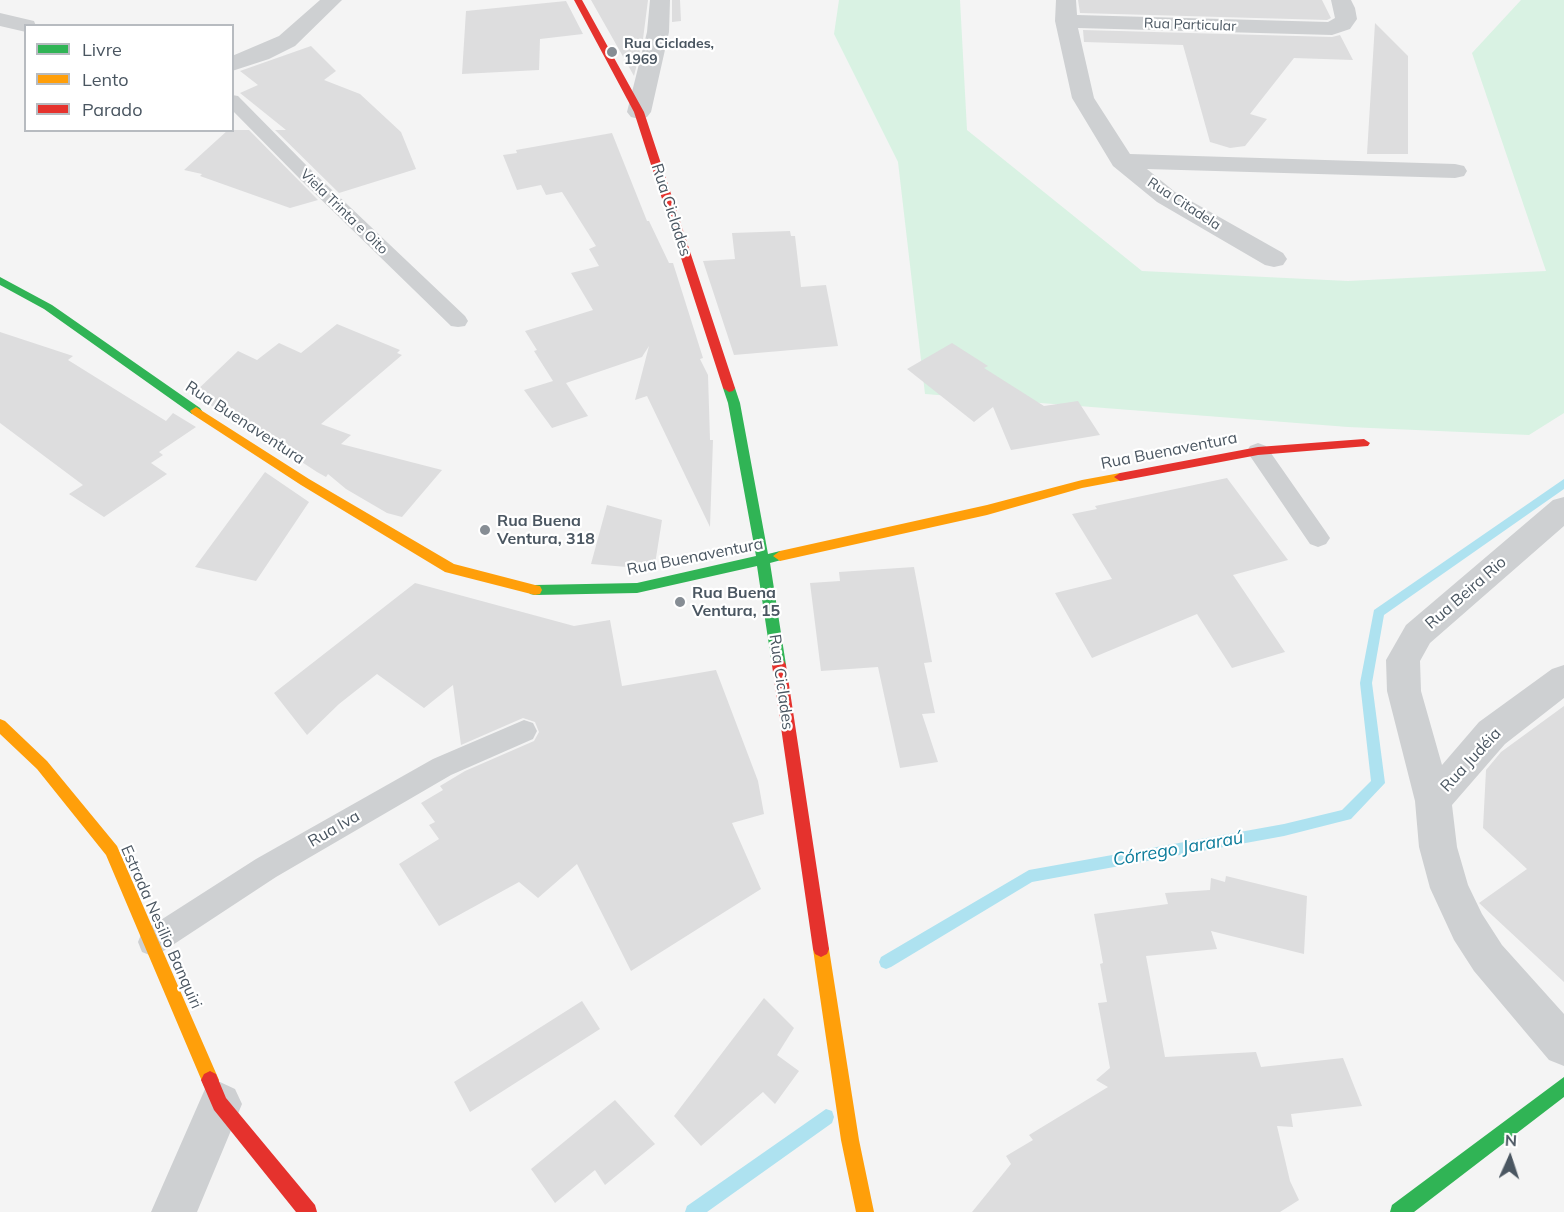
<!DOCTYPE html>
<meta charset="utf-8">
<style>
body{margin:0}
#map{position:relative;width:1564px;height:1212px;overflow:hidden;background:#f4f4f4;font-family:Mulish,sans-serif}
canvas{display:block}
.legend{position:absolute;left:24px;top:24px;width:210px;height:108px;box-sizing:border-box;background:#fff;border:2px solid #b7bbc0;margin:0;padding:8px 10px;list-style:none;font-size:18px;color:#4a5661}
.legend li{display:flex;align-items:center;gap:12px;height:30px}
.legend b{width:30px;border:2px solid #b7bbc0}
.north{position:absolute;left:1480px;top:1128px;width:60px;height:60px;-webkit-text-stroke:4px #fff;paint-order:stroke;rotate:3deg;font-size:16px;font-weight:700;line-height:24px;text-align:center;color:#4a5661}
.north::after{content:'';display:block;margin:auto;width:21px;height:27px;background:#4a5661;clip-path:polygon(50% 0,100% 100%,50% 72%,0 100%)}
</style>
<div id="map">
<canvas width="1564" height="1212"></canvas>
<ul class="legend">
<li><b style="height:8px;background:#30b455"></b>Livre</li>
<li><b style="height:8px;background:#ff9f0a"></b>Lento</li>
<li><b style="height:8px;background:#e5322d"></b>Parado</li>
</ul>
<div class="north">N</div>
</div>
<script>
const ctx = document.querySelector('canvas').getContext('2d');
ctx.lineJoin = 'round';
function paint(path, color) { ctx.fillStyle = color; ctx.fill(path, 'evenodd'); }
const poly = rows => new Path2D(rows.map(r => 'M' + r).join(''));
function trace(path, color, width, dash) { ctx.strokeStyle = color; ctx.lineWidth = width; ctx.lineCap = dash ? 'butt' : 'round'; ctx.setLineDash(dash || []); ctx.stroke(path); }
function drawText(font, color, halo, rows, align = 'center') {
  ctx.font = font + ' Mulish,sans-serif'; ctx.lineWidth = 4.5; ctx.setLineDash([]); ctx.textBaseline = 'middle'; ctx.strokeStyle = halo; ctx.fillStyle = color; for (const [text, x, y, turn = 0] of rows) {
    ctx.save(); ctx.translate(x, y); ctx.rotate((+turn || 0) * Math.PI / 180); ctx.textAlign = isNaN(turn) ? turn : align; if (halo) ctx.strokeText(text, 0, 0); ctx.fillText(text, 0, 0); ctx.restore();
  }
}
paint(poly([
 [839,0,960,0,967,130,1142,271,1348,281,1546,271,1472,53,1521,0,1564,0,1564,413,1529,435,1348,427,925,394,898,162,834,34]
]), '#d9f2e3');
paint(poly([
 [1564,479,1564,489,1384,615,1372,683,1385,783,1351,819,1284,836,1032,882,891,967,886,969,881,967,879,962,881,957,1029,870,1284,824,1342,810,1371,781,1360,683,1374,610,1564,479],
 [826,1109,832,1111,834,1117,832,1123,707,1212,685,1212,687,1206,826,1109]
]), '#aee2f0');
paint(poly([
 [591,0,648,0,643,39,634,76],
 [672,0,680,0,681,21,672,22],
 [1078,0,1322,0,1331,18,1327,20,1080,13],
 [566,1,583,34,540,39,539,70,462,74,466,11],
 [1375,23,1408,56,1408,154,1367,154],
 [1083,30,1332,37,1340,35,1353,60,1294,58,1250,114,1267,119,1245,146,1230,148,1210,142,1183,45,1084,42],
 [311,46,336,71,324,80,360,94,401,132,416,169,339,193,275,130,286,130,240,93,258,85,240,71],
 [228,130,249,130,318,200,290,208,200,176,202,174,184,170],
 [612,133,647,221,649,221,669,263,673,263,703,358,700,359,708,375,710,440,713,440,710,527,647,396,635,400,649,346,642,357,566,383,588,416,552,428,524,390,553,381,534,351,537,350,525,331,593,310,571,273,599,266,589,249,596,246,562,192,546,195,541,185,517,190,503,155,517,153,516,150],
 [790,231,791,236,795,236,801,287,826,285,838,346,734,355,703,261,735,259,732,233],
 [337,324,400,350,397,353,402,355,321,424,351,435,341,444,442,470,402,517,387,513,346,489,328,474,326,477,317,472,282,449,287,443,220,411,193,394,238,351,257,360,279,343,301,353],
 [0,332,73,356,68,360,166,421,173,413,196,427,159,452,163,455,151,463,167,474,104,517,69,494,83,485,0,423],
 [952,343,988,366,984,368,1044,406,1078,401,1100,435,1011,450,993,407,974,422,907,369],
 [265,472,309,502,256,581,195,567],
 [1227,478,1288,560,1233,575,1285,652,1232,668,1197,614,1092,658,1055,593,1112,579,1072,514,1097,509,1095,506],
 [607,505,662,520,655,564,627,567,591,564],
 [914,567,932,662,924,663,935,713,922,714,938,762,900,768,878,667,821,671,810,583,840,581,839,572],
 [415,583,574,626,610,620,622,686,716,670,758,781,764,814,732,823,761,889,631,971,577,864,538,898,519,882,439,926,399,864,439,839,429,825,435,822,421,803,443,790,440,786,465,771,534,741,539,732,535,722,523,718,461,745,453,685,424,708,377,674,339,704,307,735,274,693],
 [1564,706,1564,982,1479,903,1527,869,1483,828,1486,770,1501,752],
 [1226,876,1307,896,1304,954,1211,931,1217,949,1146,956,1165,1057,1256,1052,1261,1067,1343,1058,1362,1106,1291,1114,1293,1127,1277,1126,1290,1181,1299,1200,1280,1212,972,1212,1011,1164,1006,1156,1033,1140,1029,1135,1108,1087,1096,1080,1110,1068,1098,1003,1107,1002,1100,964,1103,963,1094,914,1168,904,1165,893,1210,890,1211,878,1225,882],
 [764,998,794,1028,777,1055,799,1071,775,1104,763,1092,701,1146,674,1116],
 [582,1001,600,1029,470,1112,454,1082],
 [615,1100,655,1144,605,1185,595,1170,555,1203,531,1169]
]), '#ddddde');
paint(poly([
 [232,95,238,96,312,171,465,316,468,321,465,326,458,327,451,326,300,179,232,110,232,95],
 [1258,443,1266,446,1326,532,1330,538,1326,544,1318,547,1310,544,1250,456,1247,451,1250,446,1258,443],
 [524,720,533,723,537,731,533,739,451,775,276,877,162,952,152,956,142,952,138,942,142,932,256,859,433,759,524,720]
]), '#ced0d2');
paint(poly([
 [320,0,342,0,295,46,269,59,232,71,232,56,279,36,320,0],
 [650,0,670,0,669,32,651,112,647,117,639,119,631,117,627,112,647,32,650,0],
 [1056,0,1076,0,1077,15,1328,22,1335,18,1331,0,1351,0,1355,8,1357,19,1350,29,1332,35,1078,28,1094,98,1130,154,1455,164,1464,166,1467,171,1464,176,1455,178,1147,169,1175,192,1283,253,1287,259,1283,265,1274,267,1265,265,1157,202,1113,166,1072,98,1055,21,1056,0],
 [0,13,34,21,36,26,26,26,26,32,0,26,0,13],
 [1564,497,1564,526,1430,643,1420,661,1421,691,1442,765,1479,722,1552,669,1564,665,1564,698,1505,744,1452,805,1457,847,1468,885,1482,914,1502,945,1564,1014,1564,1066,1549,1060,1474,971,1454,940,1430,888,1419,847,1415,801,1387,691,1386,660,1406,625,1553,500,1564,497],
 [220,1082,235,1089,242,1104,197,1212,151,1212,205,1089,220,1082]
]), '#ced0d2');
paint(poly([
 [0,277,52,305,200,408,202,411,200,414,192,414,44,309,0,285,0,277],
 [729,384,735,388,740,403,768,554,780,551,787,556,785,559,770,563,786,665,784,669,779,671,774,669,772,665,757,566,637,593,535,595,530,594,528,590,530,586,535,585,637,583,756,556,728,403,723,388,729,384],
 [1564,1077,1564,1097,1414,1212,1390,1212,1392,1205,1564,1077]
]), '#30b455');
paint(poly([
 [196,407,309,479,454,564,535,585,540,586,542,590,540,594,535,595,445,572,301,485,192,414,190,411,196,407],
 [1120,473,1126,477,1124,480,1082,488,987,515,780,561,773,556,780,551,987,505,1082,480,1120,473],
 [0,719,5,721,47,761,117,846,219,1080,216,1086,210,1089,204,1086,106,855,37,769,0,734,0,719],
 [821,941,827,944,829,949,859,1140,874,1212,856,1212,841,1140,813,949,815,944,821,941]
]), '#ff9f0a');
paint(poly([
 [574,0,582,0,644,112,735,388,733,391,729,392,723,388,634,112,574,0],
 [1364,439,1370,443,1368,446,1258,455,1120,481,1114,477,1120,473,1258,447,1364,439],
 [779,659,784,661,786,665,829,949,827,954,821,957,815,954,813,949,772,665,774,661,779,659],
 [210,1071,216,1074,226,1098,315,1205,317,1212,296,1212,214,1110,201,1080,204,1074,210,1071]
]), '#e5322d');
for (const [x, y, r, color] of [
 [612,52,6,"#868d94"],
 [485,530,6,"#868d94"],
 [680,602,6,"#868d94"]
]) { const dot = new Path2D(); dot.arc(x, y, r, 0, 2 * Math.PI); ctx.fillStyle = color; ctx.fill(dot); trace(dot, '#fff', 2); }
drawText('14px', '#4a5661', '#fff', [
 ["Rua Particular",1190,25,2],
 ["Rua Citadela",1184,204,33],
 ["Viela Trinta e Oito",344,212,44]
]);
drawText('bold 14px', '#4a5661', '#fff', [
 ["Rua Ciclades,",624,44],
 ["1969",624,60]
], 'left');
drawText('16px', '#4a5661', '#fff', [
 ["Rua Ciclades",671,210,72],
 ["Rua Buenaventura",245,423,33],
 ["Rua Buenaventura",1169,451,-11],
 ["Rua Buenaventura",695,557,-11],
 ["Rua Beira Rio",1466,593,-41],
 ["Rua Ciclades",781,682,82],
 ["Rua Judéia",1471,760,-47],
 ["Rua Iva",334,829,-30],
 ["Estrada Nesilio Banquiri",161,927,66]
]);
drawText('bold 16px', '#4a5661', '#fff', [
 ["Rua Buena",497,521],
 ["Ventura, 318",497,539],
 ["Rua Buena",692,593],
 ["Ventura, 15",692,611]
], 'left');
drawText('italic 18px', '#0c7c9b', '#fff', [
 ["Córrego Jararaú",1178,849,-10]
]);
</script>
